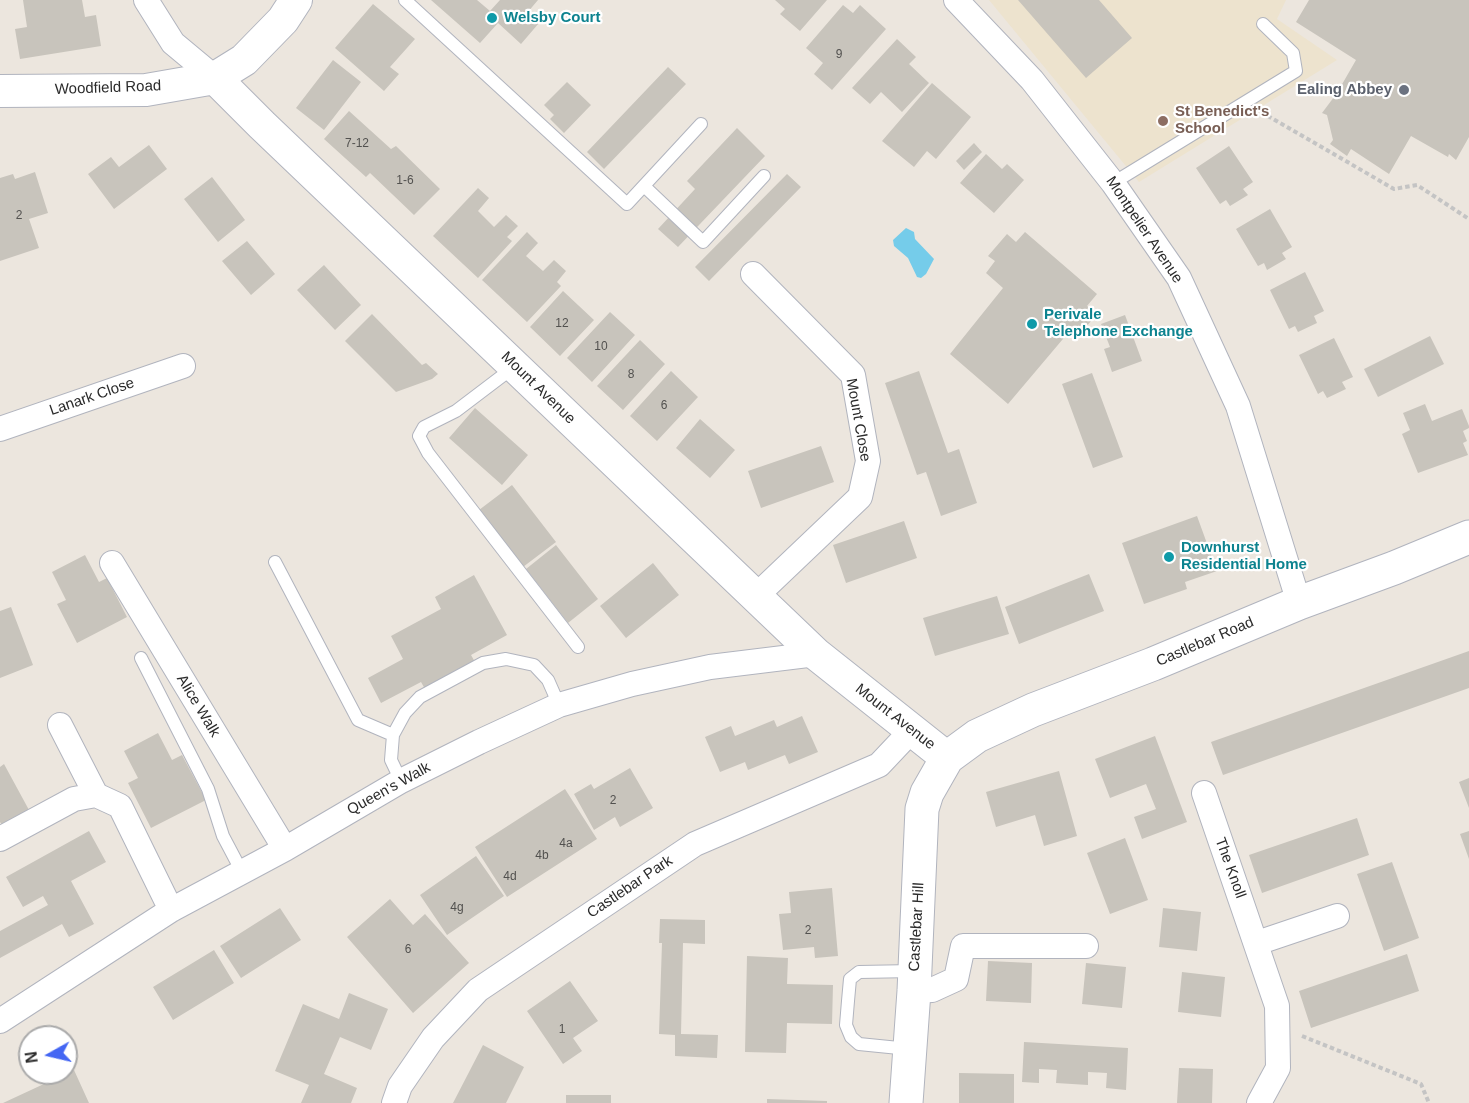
<!DOCTYPE html>
<style>
body{margin:0}
#map{position:relative;width:1469px;height:1103px;overflow:hidden;background:#ece6de;font-family:Arial,sans-serif}
canvas{display:block}
.north{position:absolute;left:18px;top:1025px;width:60px;height:60px;box-sizing:border-box;background:#fff;border:2px solid #aaa;border-radius:50%;rotate:262deg;font-size:16px;font-weight:700;line-height:24px;text-align:center;color:#2b2b2b}
.north::after{content:'';display:block;margin:auto;width:21px;height:27px;background:#4466f3;clip-path:polygon(50% 0,100% 100%,50% 72%,0 100%)}
</style>
<div id="map">
<canvas width="1469" height="1103"></canvas>
<div class="north">N</div>
</div>
<script>
const ctx = document.querySelector('canvas').getContext('2d');
ctx.lineJoin = 'round';
function paint(path, color) { ctx.fillStyle = color; ctx.fill(path, 'evenodd'); }
const poly = rows => new Path2D(rows.map(r => 'M' + r).join(''));
function trace(path, color, width, dash) { ctx.strokeStyle = color; ctx.lineWidth = width; ctx.lineCap = dash ? 'butt' : 'round'; ctx.setLineDash(dash || []); ctx.stroke(path); }
function drawText(font, color, halo, rows, align = 'center') {
  ctx.font = font + ' Arial,sans-serif'; ctx.lineWidth = 4.5; ctx.setLineDash([]); ctx.textBaseline = 'middle'; ctx.strokeStyle = halo; ctx.fillStyle = color; for (const [text, x, y, turn = 0] of rows) {
    ctx.save(); ctx.translate(x, y); ctx.rotate((+turn || 0) * Math.PI / 180); ctx.textAlign = isNaN(turn) ? turn : align; if (halo) ctx.strokeText(text, 0, 0); ctx.fillText(text, 0, 0); ctx.restore();
  }
}
paint(poly([
 [989,0,1286,0,1277,19,1337,60,1139,182]
]), '#ede3ce');
paint(poly([
 [906,228,914,232,915,239,934,259,926,274,921,278,917,277,908,258,894,246,893,240]
]), '#75ccea');
paint(poly([
 [23,0,82,0,85,17,96,15,101,46,20,59,15,29,27,27],
 [431,0,477,0,490,11,500,0,538,0,527,13,539,23,521,44,498,23,480,43],
 [775,0,827,0,800,31,780,14,785,9],
 [1018,0,1099,0,1132,38,1086,78],
 [1309,0,1469,0,1469,137,1456,160,1449,154,1448,157,1411,136,1389,174,1351,149,1347,156,1330,144,1333,140,1327,115,1322,113,1337,93,1356,60,1296,22],
 [373,4,415,39,390,67,399,74,384,91,335,48],
 [843,5,853,13,860,5,886,29,832,90,814,74,823,63,806,48],
 [897,39,916,57,909,64,929,83,902,112,881,92,870,104,852,88],
 [333,60,361,82,324,130,296,108],
 [668,67,686,84,604,169,587,152],
 [567,82,591,105,564,133,550,119,554,115,544,105],
 [932,83,971,117,936,159,927,151,914,167,882,141],
 [349,111,391,149,396,146,440,189,414,215,370,173,366,177,324,139],
 [737,128,765,156,678,247,658,229,695,189,687,181],
 [974,143,982,152,964,170,956,161],
 [149,145,167,169,114,209,88,174,111,157,119,167],
 [1229,146,1253,182,1243,189,1248,195,1230,206,1226,200,1220,204,1196,168],
 [986,154,1002,169,1007,164,1024,180,994,213,960,183],
 [35,172,48,213,29,219,39,248,0,261,0,178,13,174,15,179],
 [787,174,801,187,709,281,695,267],
 [212,177,245,220,218,242,184,199],
 [478,188,489,198,478,211,494,227,506,215,518,226,507,237,512,241,478,278,433,236],
 [1270,209,1292,247,1282,253,1286,259,1267,270,1264,263,1258,266,1236,229],
 [527,232,538,243,526,256,543,271,554,260,566,271,557,282,561,286,527,322,482,280],
 [1025,232,1097,294,1087,306,1097,314,1075,340,1068,333,1008,404,950,354,1003,288,986,273,995,261,988,256,1007,234,1016,242],
 [247,241,275,274,251,295,222,261],
 [324,265,361,305,335,330,297,290],
 [1305,272,1324,311,1314,316,1317,323,1298,332,1295,326,1289,329,1270,290],
 [563,291,594,320,560,356,530,327],
 [610,312,635,335,592,382,567,358],
 [372,314,422,365,426,363,438,374,432,379,396,392,345,341],
 [1125,315,1142,361,1112,372,1104,349,1110,347,1101,324],
 [1430,336,1444,364,1378,397,1364,369],
 [1334,338,1353,377,1342,382,1346,389,1327,398,1323,391,1318,394,1299,355],
 [640,340,665,364,623,410,597,386],
 [671,371,698,397,657,441,630,416],
 [919,371,948,453,959,449,977,503,941,516,926,472,917,475,885,383],
 [1092,373,1123,457,1093,468,1062,384],
 [1425,404,1432,421,1462,409,1469,426,1469,428,1463,431,1467,441,1463,443,1468,455,1418,473,1402,434,1410,430,1403,413],
 [475,408,528,455,502,485,449,438],
 [700,419,735,450,710,478,676,448],
 [821,446,834,482,761,508,748,471],
 [512,485,556,542,523,567,479,510],
 [1197,516,1217,571,1185,582,1187,589,1144,604,1122,543],
 [904,521,917,558,846,583,833,545],
 [556,545,598,599,568,623,526,569],
 [85,555,99,582,107,578,127,617,77,643,57,604,66,600,52,572],
 [653,563,679,595,626,638,600,606],
 [1089,574,1104,611,1019,644,1005,607],
 [474,575,507,635,471,655,475,662,425,689,421,682,381,703,368,678,403,659,391,636,441,609,435,597],
 [997,596,1009,634,935,656,923,618],
 [11,607,33,665,0,678,0,611],
 [1469,651,1469,688,1223,775,1211,742],
 [802,716,818,752,789,764,785,755,748,770,745,762,720,772,705,737,731,726,735,736,774,720,777,727],
 [158,733,172,760,182,755,206,800,151,828,128,783,138,778,124,751],
 [1155,736,1187,822,1142,839,1134,817,1156,809,1146,784,1110,798,1095,759],
 [4,764,29,810,2,825,0,822,0,767],
 [630,768,653,808,620,827,615,817,594,830,574,794,591,784,594,789],
 [1059,771,1077,836,1044,846,1035,815,996,827,986,792],
 [1469,778,1469,808,1459,782],
 [565,789,597,839,507,897,475,847],
 [1357,818,1369,855,1262,893,1249,855],
 [89,831,106,862,71,881,94,924,69,937,62,924,0,958,0,931,48,905,43,896,23,907,6,877],
 [1469,831,1469,859,1460,834],
 [1125,838,1148,900,1110,914,1087,853],
 [476,856,504,896,447,935,420,895],
 [1392,862,1419,938,1384,951,1357,874],
 [832,888,838,956,815,958,814,947,783,950,779,914,791,913,789,892],
 [390,899,413,925,425,914,469,963,413,1013,347,937],
 [280,908,301,940,241,978,220,946],
 [1163,908,1201,912,1197,951,1159,947],
 [660,919,705,920,705,944,683,943,681,1034,718,1035,717,1058,675,1056,675,1035,659,1034,662,943,659,943],
 [214,950,234,983,173,1020,153,987],
 [1407,954,1419,991,1311,1028,1299,991],
 [747,956,788,958,787,984,833,985,832,1024,787,1023,786,1053,745,1052],
 [988,961,1032,963,1031,1003,986,1001],
 [1086,963,1126,967,1122,1008,1082,1004],
 [1182,972,1225,977,1221,1017,1178,1012],
 [570,981,598,1021,573,1038,582,1051,563,1064,527,1011],
 [349,993,388,1009,371,1050,340,1037,324,1074,357,1088,351,1103,301,1103,309,1085,275,1071,303,1004,339,1019],
 [1024,1042,1128,1048,1126,1090,1106,1088,1107,1073,1088,1072,1088,1085,1056,1083,1057,1070,1039,1069,1039,1083,1022,1082],
 [483,1045,524,1067,506,1103,453,1103],
 [1179,1068,1213,1069,1212,1103,1177,1103],
 [74,1070,89,1103,3,1103],
 [959,1073,1014,1074,1014,1103,959,1103],
 [566,1095,611,1095,611,1103,566,1103],
 [767,1099,827,1101,827,1103,767,1103]
]), '#c8c4bc');
const service = poly([
 [405,0,627,204,701,124],
 [1113,183,1296,71,1293,53,1263,24],
 [644,186,703,242,764,176],
 [514,367,456,411,424,427,419,436,428,453,578,647],
 [275,562,358,720,393,735],
 [141,658,208,789,223,836,242,872],
 [401,781,391,760,393,735,405,713,420,697,483,663,506,659,534,665,548,680,559,705],
 [909,1049,859,1044,851,1037,846,1025,848,1001,850,979,859,972,914,971]
]);
const minor = poly([
 [146,0,173,43,215,78],
 [956,0,1032,80,1113,183,1179,278,1238,406,1299,603],
 [753,274,853,375,868,461,860,497,756,596],
 [0,429,183,366],
 [112,563,285,849],
 [60,725,96,795],
 [1204,793,1277,1006,1278,1068,1259,1103],
 [0,839,74,799,96,795,120,806,171,910],
 [1257,943,1337,916],
 [914,991,932,990,956,979,963,946,1086,946],
 [0,1021,171,910,285,849,401,781,479,742,559,705,632,684,710,667,816,654],
 [394,1103,400,1086,433,1038,478,990,695,844,879,765,912,730]
]);
const tertiary = poly([
 [215,78,262,125,816,654,947,758],
 [0,91,146,90,215,78,244,60,283,20,296,0]
]);
const secondary = poly([
 [906,1103,914,991,922,809,927,793,947,758,977,736,1033,710,1153,664,1299,603,1394,568,1469,537]
]);
trace(service, '#b1b4be', 14);
trace(minor, '#b1b4be', 26);
trace(tertiary, '#b1b4be', 34);
trace(secondary, '#b1b4be', 35);
trace(poly([
 [1261,112,1394,189,1417,185,1469,219],
 [1302,1036,1421,1084,1429,1103]
]), '#c4c4c4', 4, [4.5, 3]);
trace(service, '#fff', 12);
trace(minor, '#fff', 24);
trace(tertiary, '#fff', 32);
trace(secondary, '#fff', 33);
for (const [x, y, r, color] of [
 [492,18,6,"#0f9aa8"],
 [1404,90,6,"#6b7280"],
 [1163,121,6,"#8d6e63"],
 [1032,324,6,"#0f9aa8"],
 [1169,557,6,"#0f9aa8"]
]) { const dot = new Path2D(); dot.arc(x, y, r, 0, 2 * Math.PI); ctx.fillStyle = color; ctx.fill(dot); trace(dot, '#fff', 2); }
drawText('12px', '#52514f', null, [
 ["9",839,55],
 ["7-12",357,144],
 ["1-6",405,181],
 ["2",19,216],
 ["12",562,324],
 ["10",601,347],
 ["8",631,375],
 ["6",664,406],
 ["2",613,801],
 ["4a",566,844],
 ["4b",542,856],
 ["4d",510,877],
 ["4g",457,908],
 ["2",808,931],
 ["6",408,950],
 ["1",562,1030]
]);
drawText('bold 15px', '#0d838f', '#fff', [
 ["Welsby Court",504,18],
 ["Perivale",1044,315],
 ["Telephone Exchange",1044,332],
 ["Downhurst",1181,548],
 ["Residential Home",1181,565]
], 'left');
drawText('15px', '#2b2b2b', '#fff', [
 ["Woodfield Road",108,88,-2],
 ["Montpelier Avenue",1144,230,56],
 ["Mount Avenue",538,388,44],
 ["Lanark Close",92,397,-19],
 ["Mount Close",858,420,80],
 ["Castlebar Road",1205,642,-23],
 ["Alice Walk",198,706,59],
 ["Mount Avenue",895,717,38],
 ["Queen's Walk",389,789,-29],
 ["The Knoll",1230,868,70],
 ["Castlebar Park",630,887,-34],
 ["Castlebar Hill",917,927,-87]
]);
drawText('bold 15px', '#5b616d', '#fff', [
 ["Ealing Abbey",1392,90]
], 'right');
drawText('bold 15px', '#785e54', '#fff', [
 ["St Benedict's",1175,112],
 ["School",1175,129]
], 'left');
</script>
